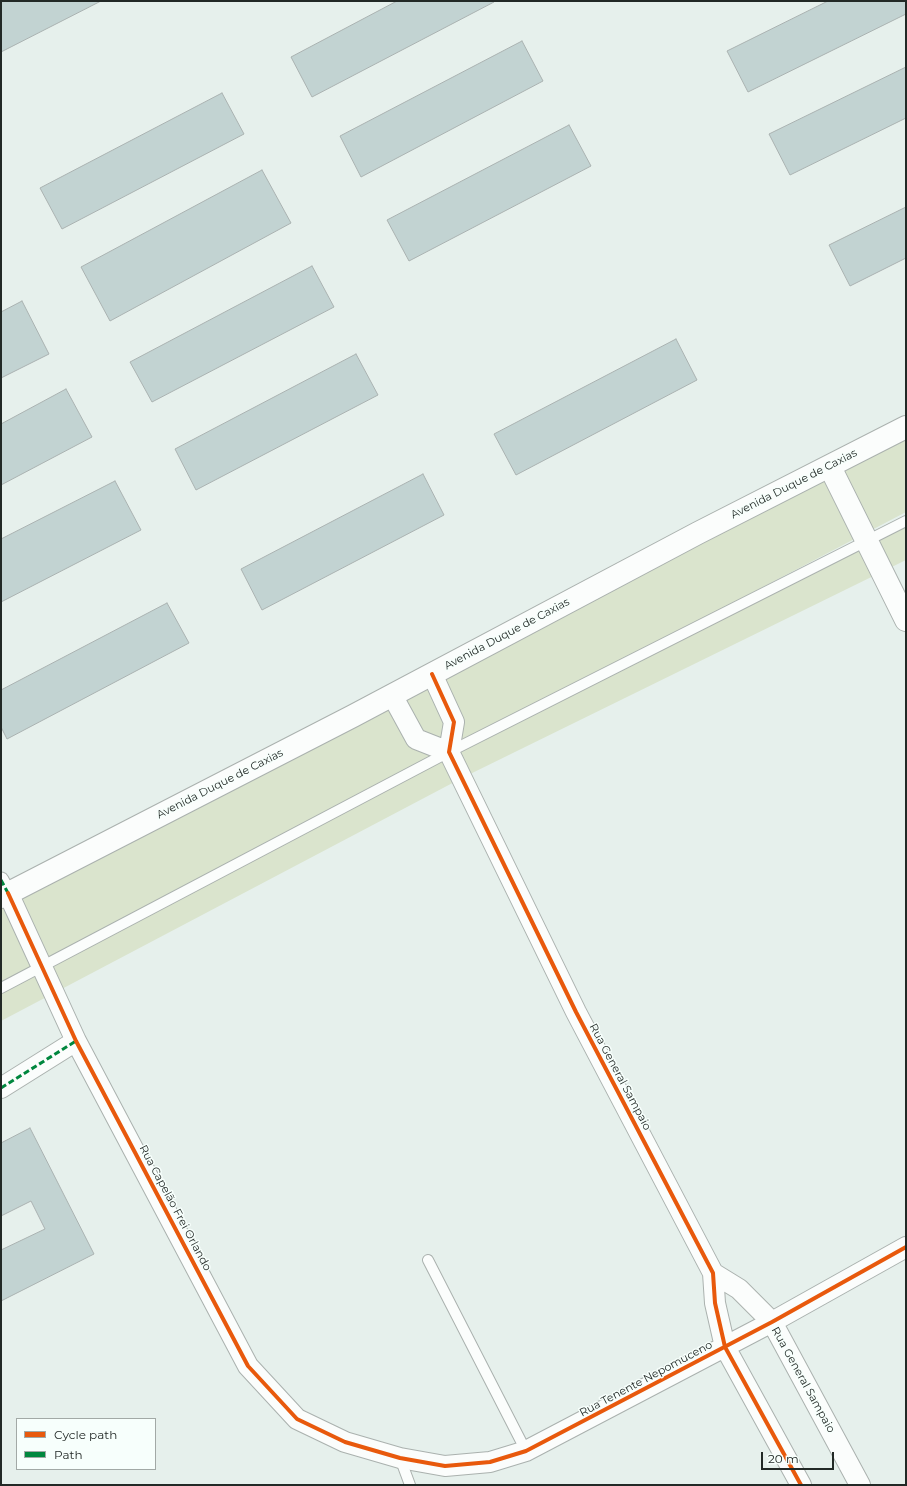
<!DOCTYPE html>
<meta charset="utf-8">
<style>
body{margin:0}
#map{position:relative;width:907px;height:1486px;overflow:hidden;background:#e6f0ec;font-family:Montserrat,sans-serif}
canvas{display:block}
.frame{position:absolute;inset:0;border:2px solid #222926;pointer-events:none}
.legend{position:absolute;left:16px;top:1418px;width:140px;height:52px;box-sizing:border-box;background:#f7fffc;border:1px solid #a2a9a6;margin:0;padding:5px 7px;list-style:none;font-size:12px;color:#222926}
.legend li{display:flex;align-items:center;gap:8px;height:20px}
.legend b{width:20px;border:1px solid #a2a9a6}
.scale{position:absolute;left:761px;top:1452px;width:73px;height:18px;box-sizing:border-box;border:2px solid #222926;border-top:0;padding-left:5px;font-size:12px;line-height:14px;white-space:nowrap;color:#222926;-webkit-text-stroke:3px #f7fffc;paint-order:stroke}
</style>
<div id="map">
<canvas width="907" height="1486"></canvas>
<div class="frame"></div>
<ul class="legend">
<li><b style="height:5px;background:#e8590c"></b>Cycle path</li>
<li><b style="height:5px;background:#00873e"></b>Path</li>
</ul>
<div class="scale">20 m</div>
</div>
<script>
const ctx = document.querySelector('canvas').getContext('2d');
ctx.lineJoin = 'round';
function paint(path, color) { ctx.fillStyle = color; ctx.fill(path, 'evenodd'); }
const poly = rows => new Path2D(rows.map(r => 'M' + r).join(''));
function trace(path, color, width, dash) { ctx.strokeStyle = color; ctx.lineWidth = width; ctx.lineCap = dash ? 'butt' : 'round'; ctx.setLineDash(dash || []); ctx.stroke(path); }
function drawText(font, color, halo, rows, align = 'center') {
  ctx.font = font + ' Montserrat,sans-serif'; ctx.lineWidth = 3; ctx.setLineDash([]); ctx.textBaseline = 'middle'; ctx.strokeStyle = halo; ctx.fillStyle = color; for (const [text, x, y, turn = 0] of rows) {
    ctx.save(); ctx.translate(x, y); ctx.rotate((+turn || 0) * Math.PI / 180); ctx.textAlign = isNaN(turn) ? turn : align; if (halo) ctx.strokeText(text, 0, 0); ctx.fillText(text, 0, 0); ctx.restore();
  }
}
paint(poly([
 [906,418,906,512,473,739,906,521,906,560,462,778,1,1021,1,880,6,889]
]), '#dae4cd');
const building = poly([
 [1,1,101,1,1,52,1,1],
 [397,1,493,1,494,2,312,97,291,57,397,1],
 [828,1,906,1,906,14,748,92,727,51,828,1],
 [522,41,543,81,361,177,340,136,522,41],
 [906,67,906,118,790,175,769,134,906,67],
 [222,93,244,134,62,229,40,188,222,93],
 [569,125,591,166,409,261,387,220,569,125],
 [262,170,291,223,110,321,81,267,262,170],
 [906,207,906,258,850,286,829,245,906,207],
 [312,266,334,307,152,402,130,362,312,266],
 [22,301,49,354,1,378,1,312,22,301],
 [676,339,697,380,516,475,494,434,676,339],
 [356,354,378,395,196,490,175,449,356,354],
 [66,389,92,437,1,485,1,424,66,389],
 [423,474,444,515,262,610,241,569,423,474],
 [115,481,141,530,1,602,1,539,115,481],
 [167,603,189,643,7,739,1,727,1,690,167,603],
 [30,1128,94,1254,1,1301,1,1250,45,1229,31,1201,1,1216,1,1143,30,1128]
]);
paint(building, '#c2d3d2');
trace(building, '#aab2b1', 1);
const service = poly([
 [1,988,449,752,906,521],
 [428,1260,526,1451],
 [400,1458,410,1485]
]);
const pedestrian = poly([
 [1,880,8,893]
]);
const minor = poly([
 [432,674,454,722,449,752,576,1012,713,1273,715,1303,725,1347,801,1485],
 [392,695,416,739,449,752],
 [8,893,76,1041,248,1366,297,1419,345,1442,400,1458,445,1466,490,1462,526,1451,772,1322,906,1247],
 [1,1088,76,1041],
 [713,1273,739,1289,772,1322,860,1485]
]);
const tertiary = poly([
 [830,467,906,620]
]);
const primary = poly([
 [1,897,353,716,698,533,906,427]
]);
trace(service, '#aab1ae', 12);
trace(pedestrian, '#aab1ae', 17);
trace(minor, '#aab1ae', 22);
trace(tertiary, '#aab1ae', 24);
trace(primary, '#aab1ae', 24);
trace(service, '#fbfdfc', 10);
trace(pedestrian, '#fbfdfc', 15);
trace(minor, '#fbfdfc', 20);
trace(tertiary, '#fbfdfc', 22);
trace(primary, '#fbfdfc', 22);
trace(poly([
 [1,880,8,893],
 [1,1088,76,1041]
]), '#00873e', 3, [6, 3]);
trace(poly([
 [432,674,454,722,449,752,576,1012,713,1273,715,1303,725,1347,801,1485],
 [8,893,76,1041,248,1366,297,1419,345,1442,400,1458,445,1466,490,1462,526,1451,772,1322,906,1247]
]), '#e8590c', 4);
drawText('11px', '#222926', '#f7fffc', [
 ["Avenida Duque de Caxias",794,484,-27],
 ["Avenida Duque de Caxias",507,634,-28],
 ["Avenida Duque de Caxias",220,784,-27],
 ["Rua General Sampaio",620,1077,62],
 ["Rua Capelão Frei Orlando",175,1208,62],
 ["Rua Tenente Nepomuceno",646,1379,-28],
 ["Rua General Sampaio",803,1380,61]
]);
</script>
